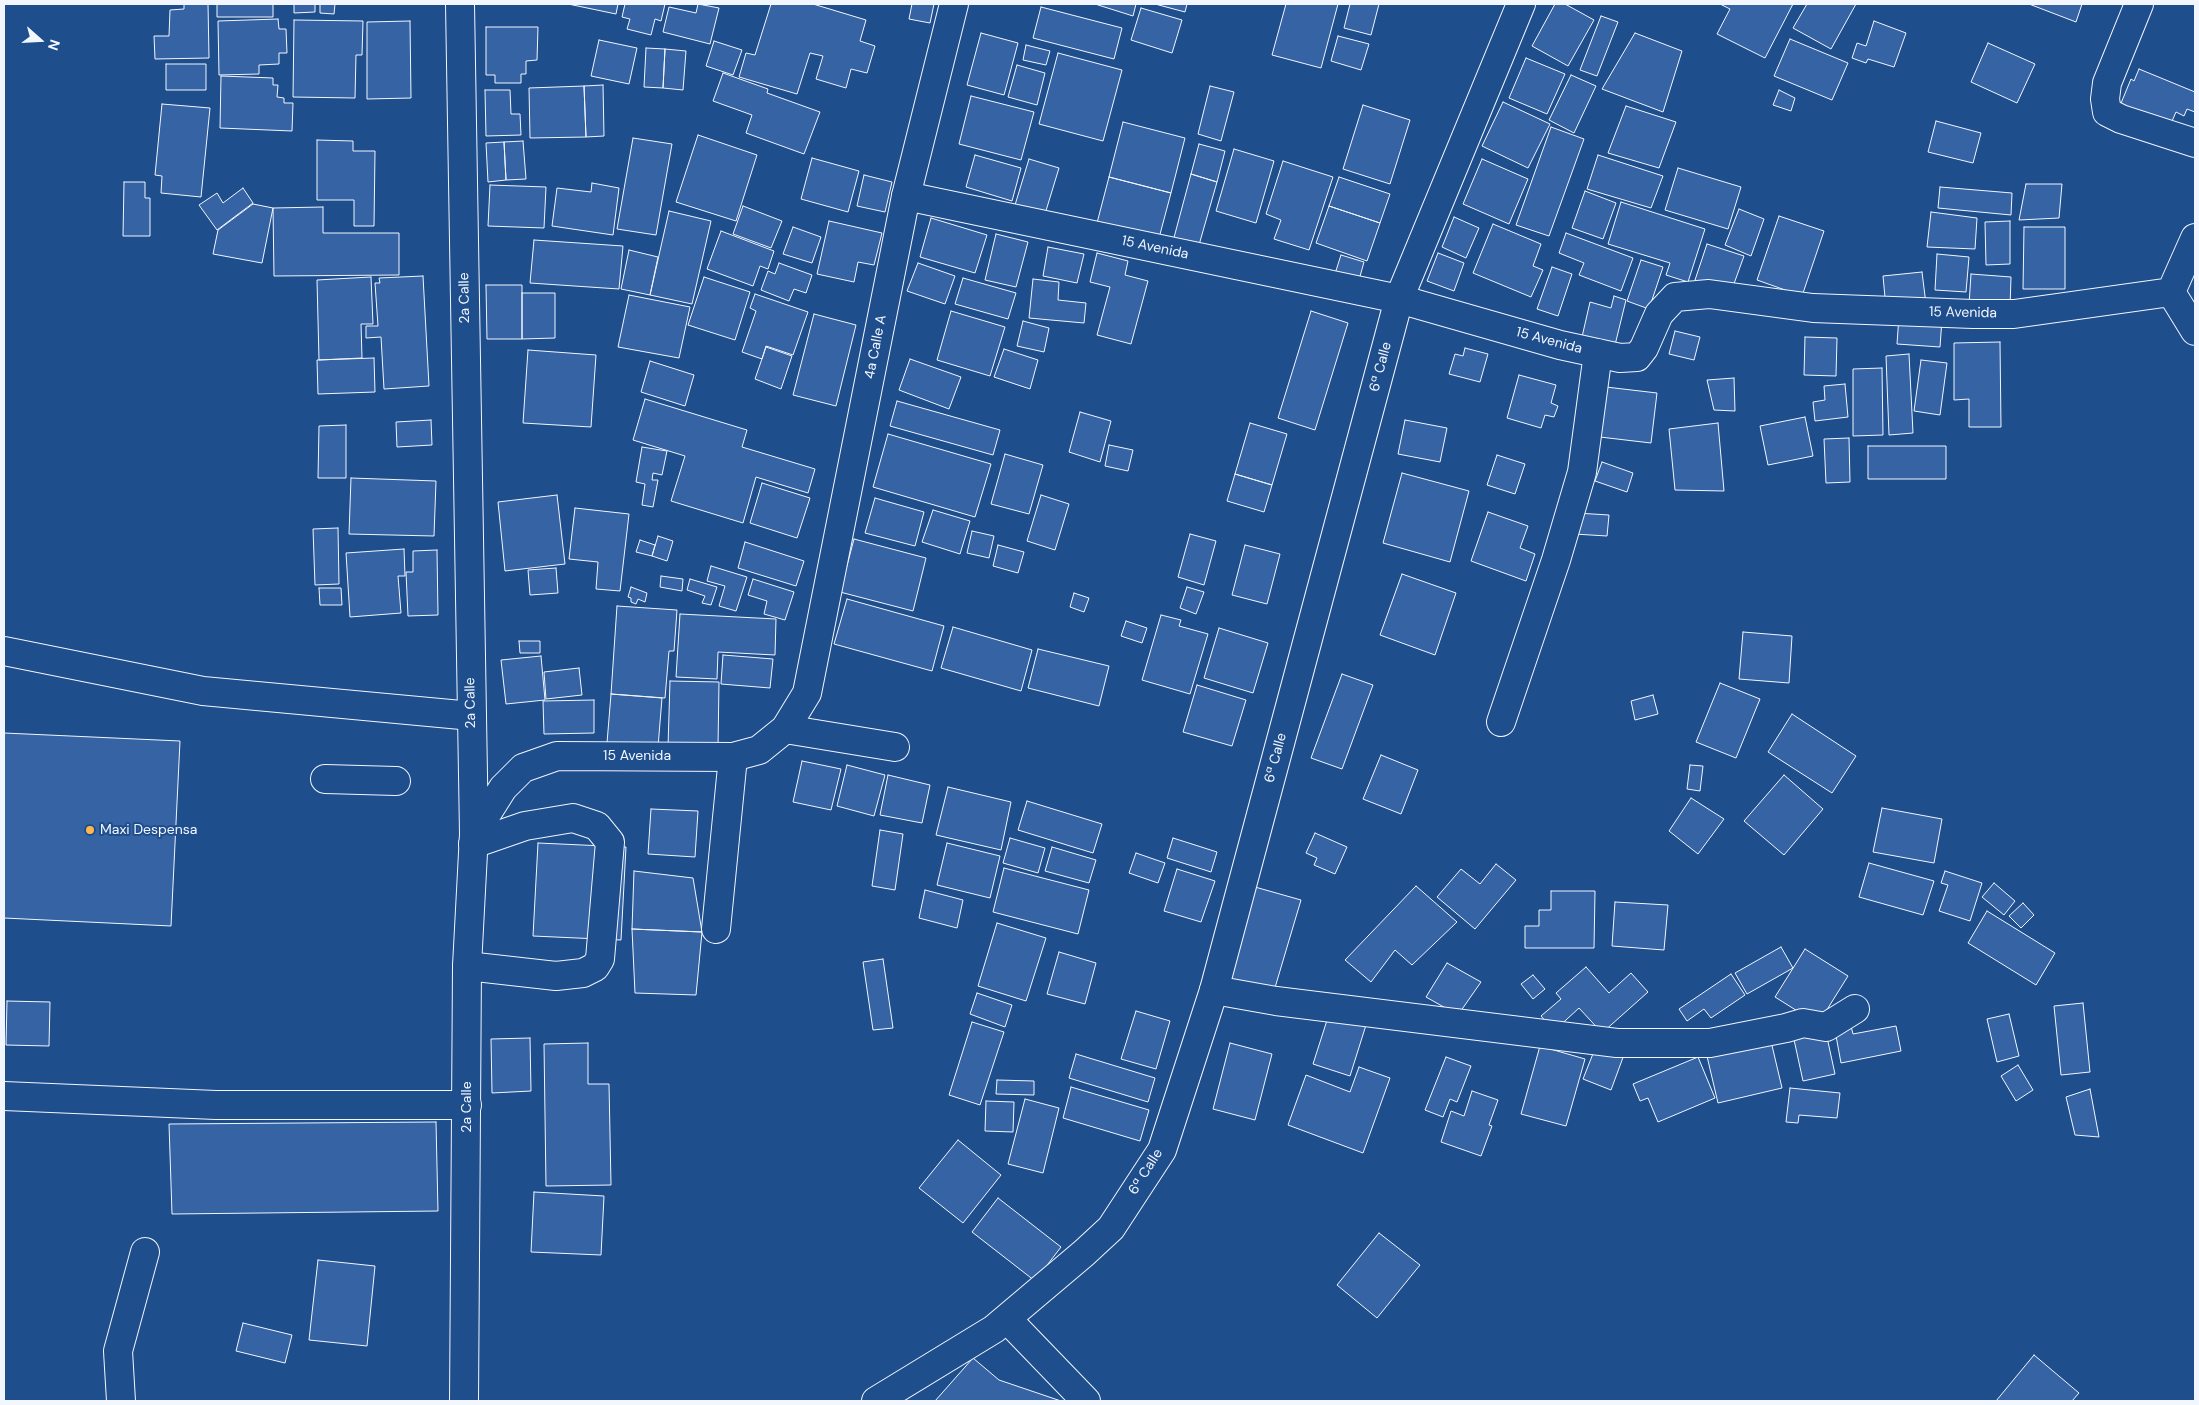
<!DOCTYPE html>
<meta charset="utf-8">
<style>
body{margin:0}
#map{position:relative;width:2199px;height:1405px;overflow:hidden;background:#1f4e8c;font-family:"DM Sans",sans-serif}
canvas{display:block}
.frame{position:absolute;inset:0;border:5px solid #f2f6ff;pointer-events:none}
.north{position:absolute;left:15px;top:15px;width:50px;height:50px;-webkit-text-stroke:4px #1f4e8c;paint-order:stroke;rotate:109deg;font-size:14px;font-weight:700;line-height:20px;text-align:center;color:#f2f6ff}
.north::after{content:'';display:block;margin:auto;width:18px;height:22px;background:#f2f6ff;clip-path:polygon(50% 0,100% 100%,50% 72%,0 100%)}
</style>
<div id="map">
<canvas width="2199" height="1405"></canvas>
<div class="frame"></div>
<div class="north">N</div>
</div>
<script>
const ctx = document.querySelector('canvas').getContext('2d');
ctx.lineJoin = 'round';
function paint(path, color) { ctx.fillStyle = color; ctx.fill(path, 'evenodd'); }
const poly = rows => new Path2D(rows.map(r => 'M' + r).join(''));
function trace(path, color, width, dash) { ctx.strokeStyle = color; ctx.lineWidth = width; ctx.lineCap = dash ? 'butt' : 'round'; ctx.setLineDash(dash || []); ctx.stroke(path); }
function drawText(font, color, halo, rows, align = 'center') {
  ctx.font = font + ' "DM Sans",sans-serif'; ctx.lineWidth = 4; ctx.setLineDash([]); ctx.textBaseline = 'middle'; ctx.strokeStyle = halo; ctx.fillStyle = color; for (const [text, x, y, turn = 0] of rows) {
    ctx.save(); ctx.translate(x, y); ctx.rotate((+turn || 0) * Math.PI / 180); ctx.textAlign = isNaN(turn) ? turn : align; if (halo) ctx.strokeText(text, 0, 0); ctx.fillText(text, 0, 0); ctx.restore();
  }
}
const building = poly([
 [184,4,208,4,209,58,155,59,154,36,169,36,170,10,184,9,184,4],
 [217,4,273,4,273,17,217,17,217,4],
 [294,4,315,4,315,12,294,13,294,4],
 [320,4,335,4,334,14,320,13,320,4],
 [568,4,618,4,616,14,568,4],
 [625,4,665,4,661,21,655,19,651,35,627,29,630,19,622,17,625,4],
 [698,4,719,8,710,44,663,32,669,7,696,13,698,4],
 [771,4,813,4,866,20,860,41,875,46,867,73,851,69,846,88,816,79,823,56,810,53,797,94,739,77,746,53,755,55,771,4],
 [912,4,934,4,930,23,909,19,912,4],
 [1095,4,1136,4,1133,16,1095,4],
 [1155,4,1187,4,1185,12,1155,4],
 [1286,4,1338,4,1321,68,1272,55,1286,4],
 [1350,4,1379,4,1371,35,1344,28,1350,4],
 [1555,4,1565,4,1594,20,1568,66,1532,46,1555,4],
 [1720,4,1793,4,1765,58,1717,34,1730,9,1720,4],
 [1807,4,1856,4,1831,49,1793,28,1807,4],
 [2029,4,2082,4,2076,22,2029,4],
 [1041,7,1122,28,1114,59,1033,38,1041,7],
 [1141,8,1182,20,1172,53,1131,40,1141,8],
 [1601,16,1618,22,1597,76,1580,70,1601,16],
 [278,19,279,29,286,29,287,53,279,53,279,64,259,65,259,74,219,75,218,21,278,19],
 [294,20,363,21,362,55,356,55,355,98,293,97,294,20],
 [410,21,411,98,367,99,367,22,410,21],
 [1874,21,1906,33,1894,67,1868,59,1866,63,1852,58,1857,43,1866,46,1874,21],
 [486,27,538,27,537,60,526,61,526,74,521,74,521,83,495,83,495,75,486,75,486,27],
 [981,33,1018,43,1004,95,967,85,981,33],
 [1635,33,1682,51,1663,112,1602,89,1635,33],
 [1338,36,1369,44,1361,70,1331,61,1338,36],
 [1790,39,1848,63,1832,100,1774,76,1790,39],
 [599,40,637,48,629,84,591,76,599,40],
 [714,41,742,50,733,75,706,66,714,41],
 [1988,43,2035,64,2017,103,1971,82,1988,43],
 [1026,45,1050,51,1046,65,1023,60,1026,45],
 [646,48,665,49,663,88,644,87,646,48],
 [665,49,686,51,683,90,663,88,665,49],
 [1058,53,1122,70,1103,141,1039,124,1058,53],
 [1526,58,1565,74,1547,114,1509,98,1526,58],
 [166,64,206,64,206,90,166,90,166,64],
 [1017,65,1045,73,1037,105,1008,97,1017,65],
 [2139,69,2195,92,2195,112,2187,109,2184,116,2176,112,2169,128,2119,108,2131,79,2134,81,2139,69],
 [723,73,768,89,767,93,820,112,804,154,746,133,752,115,713,101,723,73],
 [1571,75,1596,86,1574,133,1549,120,1571,75],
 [221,76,273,78,273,85,278,85,277,97,284,98,284,103,293,103,292,131,220,128,221,76],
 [603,85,604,136,586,137,584,86,603,85],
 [584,86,586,137,530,138,529,88,584,86],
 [1210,86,1234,92,1221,141,1198,134,1210,86],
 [485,90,510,90,511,114,520,114,521,135,486,136,485,90],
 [1779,90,1795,98,1791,111,1773,105,1779,90],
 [971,96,1034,112,1021,160,959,144,971,96],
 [1503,102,1550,124,1528,168,1482,146,1503,102],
 [162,104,210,108,201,197,161,193,162,176,155,175,162,104],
 [1363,105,1410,120,1390,184,1343,169,1363,105],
 [1626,106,1676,122,1659,168,1608,153,1626,106],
 [1936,121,1981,133,1973,163,1928,152,1936,121],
 [1123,122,1185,138,1171,193,1109,177,1123,122],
 [1551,127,1584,139,1549,236,1516,225,1551,127],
 [698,135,757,155,736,221,676,202,698,135],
 [633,138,672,144,656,235,617,229,633,138],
 [317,140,353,141,353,151,375,151,374,226,354,226,354,200,317,200,317,140],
 [523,141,526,179,506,180,504,142,523,141],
 [504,142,506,180,488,182,486,143,504,142],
 [1199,144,1225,151,1217,182,1191,174,1199,144],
 [1234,149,1274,161,1256,223,1216,211,1234,149],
 [975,155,1021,168,1012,201,966,187,975,155],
 [1598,155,1663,176,1651,208,1587,189,1598,155],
 [812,158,859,171,848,212,801,199,812,158],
 [1029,159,1059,168,1045,214,1015,205,1029,159],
 [1482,159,1528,179,1509,224,1463,204,1482,159],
 [1283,161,1333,177,1309,250,1274,239,1281,220,1266,214,1283,161],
 [1678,168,1741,187,1728,229,1665,210,1678,168],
 [1191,174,1217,182,1197,252,1172,245,1191,174],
 [864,175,892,182,885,212,857,206,864,175],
 [1109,177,1171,193,1159,238,1097,223,1109,177],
 [1339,177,1390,194,1380,223,1329,206,1339,177],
 [124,182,145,182,145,198,150,198,150,236,123,236,124,182],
 [592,183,619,188,613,235,552,226,557,188,591,192,592,183],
 [2026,184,2062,184,2059,218,2019,220,2026,184],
 [490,185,546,187,544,228,488,226,490,185],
 [1940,187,2012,193,2011,215,1938,208,1940,187],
 [243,188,253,203,217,230,199,205,217,193,223,203,243,188],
 [1585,191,1616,203,1603,239,1572,228,1585,191],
 [1621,202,1705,229,1688,282,1666,275,1670,263,1608,244,1621,202],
 [253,204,273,208,262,263,213,254,218,230,253,204],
 [743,206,782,221,771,248,733,234,743,206],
 [1329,206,1380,223,1367,261,1316,243,1329,206],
 [323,207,323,233,399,233,399,275,274,276,273,208,323,207],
 [1739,209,1764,219,1751,256,1725,245,1739,209],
 [669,211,711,221,692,304,650,295,669,211],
 [1931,212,1977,218,1975,249,1927,247,1931,212],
 [1779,216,1824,231,1802,296,1757,280,1779,216],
 [1454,217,1479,228,1466,258,1442,247,1454,217],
 [931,218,987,235,975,273,920,257,931,218],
 [829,221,882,233,874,265,858,262,854,282,817,274,829,221],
 [2010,221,2010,264,1986,265,1985,222,2010,221],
 [1493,224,1541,244,1533,266,1543,270,1531,297,1473,273,1493,224],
 [793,227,821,237,812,263,783,254,793,227],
 [2024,227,2065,227,2065,289,2023,289,2024,227],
 [721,231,774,251,768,269,760,266,753,286,707,269,721,231],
 [1566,233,1633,258,1621,291,1579,275,1584,263,1559,253,1566,233],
 [996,234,1028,242,1016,287,985,280,996,234],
 [534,240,623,246,619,289,530,283,534,240],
 [1707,244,1744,256,1731,292,1695,280,1707,244],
 [1048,247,1084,254,1077,283,1043,276,1048,247],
 [629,250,658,257,650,295,621,289,629,250],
 [1097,253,1128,261,1125,275,1148,281,1131,344,1097,335,1110,287,1090,282,1097,253],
 [1438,253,1464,263,1454,291,1427,281,1438,253],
 [1937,254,1969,257,1966,292,1935,290,1937,254],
 [1341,255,1364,262,1357,287,1333,280,1341,255],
 [1641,260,1663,267,1649,309,1627,301,1641,260],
 [779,263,812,275,806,293,794,289,789,301,761,290,768,271,775,274,779,263],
 [918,263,955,276,945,304,907,291,918,263],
 [1552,267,1572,274,1558,316,1537,309,1552,267],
 [1922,272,1926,304,1886,308,1883,276,1922,272],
 [1971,274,2011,277,2010,308,1969,305,1971,274],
 [423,276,429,386,384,389,381,337,366,338,366,326,378,326,375,283,380,283,379,278,423,276],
 [371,277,373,324,361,324,362,358,319,360,317,280,371,277],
 [704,277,750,292,735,340,688,325,704,277],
 [963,278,1016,293,1008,319,955,304,963,278],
 [1033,279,1059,282,1058,300,1086,303,1084,323,1029,318,1033,279],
 [486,285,522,285,522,339,487,339,486,285],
 [522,293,555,293,555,338,522,339,522,293],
 [755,294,808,312,793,355,766,346,762,359,742,352,756,311,750,308,755,294],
 [629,295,690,307,679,358,618,347,629,295],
 [1614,296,1626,300,1615,345,1582,337,1590,302,1611,308,1614,296],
 [951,311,1005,327,990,376,937,360,951,311],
 [1311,311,1348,323,1315,430,1278,418,1311,311],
 [814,314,856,325,836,406,793,395,814,314],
 [1899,316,1942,319,1940,347,1897,344,1899,316],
 [1023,321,1049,328,1044,352,1017,346,1023,321],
 [1675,331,1700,337,1694,360,1669,354,1675,331],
 [1805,337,1837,338,1836,376,1804,375,1805,337],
 [2000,342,2001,427,1969,427,1969,399,1954,400,1954,343,2000,342],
 [766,347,792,356,781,389,755,379,766,347],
 [1465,348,1488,354,1480,382,1449,374,1455,354,1463,356,1465,348],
 [1004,349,1038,360,1030,389,994,377,1004,349],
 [528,350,596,355,591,427,523,423,528,350],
 [1909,354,1913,433,1889,435,1886,356,1909,354],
 [374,358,375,392,318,394,317,360,374,358],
 [910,359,961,377,949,409,899,390,910,359],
 [1921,360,1947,363,1940,415,1914,411,1921,360],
 [650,361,694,375,685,406,641,392,650,361],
 [1882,368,1883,435,1853,436,1853,369,1882,368],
 [1519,375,1556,385,1551,403,1558,406,1554,417,1545,415,1541,428,1507,418,1519,375],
 [1734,378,1735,411,1714,410,1707,380,1734,378],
 [1845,384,1848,417,1815,421,1813,402,1825,400,1824,386,1845,384],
 [1606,387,1657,393,1651,443,1600,437,1606,387],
 [645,399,747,430,742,447,815,469,808,493,756,477,743,523,671,501,685,456,633,440,645,399],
 [897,401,1000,430,993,455,890,426,897,401],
 [1080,412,1111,421,1100,462,1069,452,1080,412],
 [1805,417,1813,456,1768,465,1760,426,1805,417],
 [431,420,432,445,397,447,396,422,431,420],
 [1405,420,1447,428,1440,462,1398,454,1405,420],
 [1250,423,1287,434,1272,485,1235,474,1250,423],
 [1718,423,1724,491,1675,490,1669,429,1718,423],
 [346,425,346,478,318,478,319,426,346,425],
 [888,434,991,464,975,517,873,487,888,434],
 [1849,438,1850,482,1826,483,1824,439,1849,438],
 [1109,445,1133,450,1128,471,1105,466,1109,445],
 [1868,446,1946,446,1946,479,1868,479,1868,446],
 [642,447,667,451,662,475,653,473,652,480,658,480,653,507,642,505,645,484,636,482,642,447],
 [1005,454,1043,465,1029,514,991,504,1005,454],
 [1497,455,1525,464,1515,494,1487,485,1497,455],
 [1602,462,1633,473,1627,492,1595,481,1602,462],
 [1402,473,1469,491,1450,562,1383,543,1402,473],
 [1235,474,1272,485,1264,512,1227,501,1235,474],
 [351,478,436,481,434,536,349,534,351,478],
 [762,483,810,498,797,538,750,523,762,483],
 [557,495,565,564,505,571,498,502,557,495],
 [1041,495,1069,504,1055,550,1027,541,1041,495],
 [875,498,924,512,915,546,865,533,875,498],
 [575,508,629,514,620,591,596,589,598,562,569,559,575,508],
 [933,510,970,521,960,554,922,542,933,510],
 [1488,512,1528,526,1520,548,1535,554,1526,581,1471,561,1488,512],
 [1576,513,1609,515,1607,536,1574,534,1576,513],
 [338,528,339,584,315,585,313,529,338,528],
 [972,531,994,536,989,558,967,553,972,531],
 [1190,534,1216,541,1204,585,1178,577,1190,534],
 [658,536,673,541,667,561,652,556,658,536],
 [854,539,926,558,913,611,840,592,854,539],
 [640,540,655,545,652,556,636,552,640,540],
 [745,542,804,561,796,586,738,568,745,542],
 [998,545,1024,552,1018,573,993,566,998,545],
 [1245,545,1280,554,1267,604,1232,595,1245,545],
 [404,549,405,576,398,576,401,613,350,617,346,553,404,549],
 [437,550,438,615,408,616,406,572,413,572,413,551,437,550],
 [711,566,747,577,736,611,719,606,725,586,707,581,711,566],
 [556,568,558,593,530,595,528,570,556,568],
 [1402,574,1456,593,1435,655,1380,635,1402,574],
 [661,576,683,579,682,591,660,587,661,576],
 [690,579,717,587,711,605,702,603,705,596,687,590,690,579],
 [753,579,794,592,785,620,764,614,767,601,748,595,753,579],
 [631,587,647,593,645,602,638,599,636,604,631,602,631,598,628,597,631,587],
 [1187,587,1204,592,1196,614,1180,608,1187,587],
 [319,588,341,588,342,605,320,605,319,588],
 [1074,593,1089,598,1084,612,1070,607,1074,593],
 [847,599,944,626,932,671,834,644,847,599],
 [617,606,677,610,674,651,669,651,665,698,611,694,617,606],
 [680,614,776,619,775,655,718,652,717,679,676,677,680,614],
 [1161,615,1181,620,1179,626,1208,634,1190,694,1142,680,1161,615],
 [1126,621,1147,628,1142,643,1121,636,1126,621],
 [953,627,1032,650,1021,691,941,668,953,627],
 [1219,628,1268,643,1253,693,1204,678,1219,628],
 [1743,632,1792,636,1789,683,1739,679,1743,632],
 [519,641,540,641,540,653,520,653,519,641],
 [1038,649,1109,666,1099,706,1028,688,1038,649],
 [723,655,773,659,770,688,721,684,723,655],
 [541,656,545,700,506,704,501,660,541,656],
 [579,668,582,695,546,699,544,672,579,668],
 [1342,674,1373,685,1342,769,1311,758,1342,674],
 [670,681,719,682,718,747,668,747,670,681],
 [1720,683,1760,699,1736,758,1696,742,1720,683],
 [1197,685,1246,700,1232,746,1183,732,1197,685],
 [611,694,662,698,658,747,607,743,611,694],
 [1653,695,1658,714,1635,720,1631,701,1653,695],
 [594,700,594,733,544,734,543,701,594,700],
 [1792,714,1856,756,1832,793,1768,752,1792,714],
 [4,733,180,741,171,926,4,918,4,733],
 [1381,755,1418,770,1401,814,1363,799,1381,755],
 [802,761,841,769,831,810,793,802,802,761],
 [847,765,885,775,874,816,837,806,847,765],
 [1690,765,1703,766,1700,791,1687,789,1690,765],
 [888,775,930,785,922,823,880,815,888,775],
 [1784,775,1823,809,1784,855,1744,821,1784,775],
 [948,787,1011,802,1001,850,936,835,948,787],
 [1691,798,1724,819,1698,854,1669,831,1691,798],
 [1027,801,1102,824,1093,853,1018,830,1027,801],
 [1882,808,1942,819,1934,863,1873,852,1882,808],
 [651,809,698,811,695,857,648,854,651,809],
 [880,830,903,834,895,890,872,886,880,830],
 [1315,833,1347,847,1335,874,1314,865,1317,858,1306,853,1315,833],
 [1010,838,1045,848,1038,873,1003,863,1010,838],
 [1173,838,1217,852,1211,872,1167,858,1173,838],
 [538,843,626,847,621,940,533,936,538,843],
 [947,843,1000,856,990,898,937,885,947,843],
 [1052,847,1096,860,1089,883,1045,871,1052,847],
 [1136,853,1165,863,1158,883,1129,873,1136,853],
 [1869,863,1934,881,1923,915,1859,897,1869,863],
 [1496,864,1516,880,1475,929,1437,897,1461,869,1480,884,1496,864],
 [1004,868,1089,890,1078,934,993,912,1004,868],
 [1177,869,1215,881,1201,922,1164,911,1177,869],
 [634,871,693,878,702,932,632,929,634,871],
 [1945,871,1982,883,1970,921,1939,911,1948,885,1941,883,1945,871],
 [1994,883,2015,901,2004,915,1982,897,1994,883],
 [1416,886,1457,922,1412,965,1395,950,1371,982,1345,960,1416,886],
 [1255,887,1301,900,1274,991,1228,978,1255,887],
 [925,890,963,900,957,928,919,918,925,890],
 [1551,891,1595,891,1594,948,1525,948,1525,926,1539,926,1539,910,1551,910,1551,891],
 [1615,902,1668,905,1664,950,1612,946,1615,902],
 [2023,903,2034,915,2021,928,2009,916,2023,903],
 [1987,911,2055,953,2036,985,1968,943,1987,911],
 [997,923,1046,938,1026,1001,978,986,997,923],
 [632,929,702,932,696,995,635,993,632,929],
 [1781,947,1793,968,1747,994,1735,973,1781,947],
 [1805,949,1848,976,1818,1024,1775,997,1805,949],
 [1059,952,1096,963,1085,1004,1047,994,1059,952],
 [883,959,893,1028,873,1030,863,962,883,959],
 [1447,963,1481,982,1458,1015,1426,997,1447,963],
 [1586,967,1609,993,1631,973,1648,992,1602,1033,1579,1008,1554,1031,1541,1016,1561,999,1556,993,1586,967],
 [1731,974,1745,995,1711,1018,1704,1009,1687,1021,1679,1009,1731,974],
 [1533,975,1545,989,1533,999,1521,984,1533,975],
 [977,993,1012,1005,1005,1027,970,1014,977,993],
 [7,1001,50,1002,49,1046,6,1045,7,1001],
 [2083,1003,2090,1072,2061,1075,2054,1006,2083,1003],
 [1136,1011,1170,1021,1156,1069,1121,1059,1136,1011],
 [1329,1014,1366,1025,1350,1076,1313,1064,1329,1014],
 [2009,1014,2019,1056,1997,1062,1987,1019,2009,1014],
 [972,1022,1004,1032,980,1105,949,1095,972,1022],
 [1850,1022,1853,1034,1896,1026,1901,1051,1841,1063,1834,1025,1850,1022],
 [1825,1028,1835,1074,1803,1081,1793,1035,1825,1028],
 [1770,1037,1782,1088,1718,1103,1706,1052,1770,1037],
 [530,1038,531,1091,492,1093,491,1039,530,1038],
 [1598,1041,1625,1052,1611,1090,1583,1079,1598,1041],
 [588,1043,588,1084,609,1084,611,1185,546,1186,544,1044,588,1043],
 [1230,1043,1272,1054,1255,1120,1213,1109,1230,1043],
 [1540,1046,1585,1059,1566,1126,1521,1114,1540,1046],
 [1076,1054,1155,1078,1148,1102,1069,1078,1076,1054],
 [1446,1057,1471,1066,1457,1102,1450,1099,1443,1117,1425,1110,1446,1057],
 [1698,1057,1715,1098,1658,1122,1648,1098,1640,1101,1633,1084,1698,1057],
 [2018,1065,2033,1090,2016,1101,2001,1076,2018,1065],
 [1359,1067,1390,1078,1363,1153,1288,1125,1306,1075,1350,1092,1359,1067],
 [997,1080,1034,1081,1034,1095,996,1094,997,1080],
 [1071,1087,1149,1110,1140,1141,1063,1118,1071,1087],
 [1790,1088,1840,1093,1837,1118,1799,1115,1798,1123,1786,1122,1790,1088],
 [2090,1089,2099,1137,2075,1135,2066,1097,2090,1089],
 [1472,1091,1498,1100,1489,1125,1492,1126,1481,1156,1441,1142,1451,1111,1464,1116,1472,1091],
 [1025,1099,1059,1108,1043,1173,1008,1164,1025,1099],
 [986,1101,1014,1102,1013,1132,985,1131,986,1101],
 [436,1122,438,1211,172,1214,169,1124,436,1122],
 [958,1140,1001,1175,963,1223,919,1188,958,1140],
 [534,1192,604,1196,601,1255,531,1252,534,1192],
 [998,1198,1061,1247,1035,1281,972,1232,998,1198],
 [1379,1233,1420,1265,1377,1318,1337,1285,1379,1233],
 [318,1260,375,1266,367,1346,309,1340,318,1260],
 [243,1323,292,1335,285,1363,236,1351,243,1323],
 [2034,1355,2079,1393,2072,1401,1996,1401,2034,1355],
 [973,1358,999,1380,1061,1401,935,1401,973,1358]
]);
paint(building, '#3563a3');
trace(building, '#f2f6ff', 1);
const minor = poly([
 [2139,4,2107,83,2105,99,2107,112,2121,119,2195,143],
 [906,196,1399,299,1560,345,1620,358,1637,357,1644,348,1659,314,1675,297,1709,294,1813,308,1973,314,2014,314,2171,292],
 [2171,292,2195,238],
 [2171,292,2195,331],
 [4,651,203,691,472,716],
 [1501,722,1556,560,1582,472,1598,353],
 [785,729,895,747],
 [325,779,396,781],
 [716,929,733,757],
 [467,966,556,976,583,973,595,967,600,959,610,842,597,826,573,818,525,826,473,844],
 [1214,990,1276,1001,1617,1043,1710,1043,1786,1028,1803,1023,1826,1027,1855,1009],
 [4,1096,216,1105,467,1105],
 [1007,1319,1086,1401],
 [121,1401,118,1351,145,1252]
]);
const major = poly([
 [460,4,474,834,467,966,464,1401],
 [474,834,503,788,523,768,557,756,733,757,759,750,785,729,807,693,906,196,954,4],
 [876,1401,994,1329,1084,1253,1111,1228,1162,1150,1214,990,1399,299,1521,4]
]);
trace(minor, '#f2f6ff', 30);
trace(major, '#f2f6ff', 30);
trace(minor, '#1f4e8c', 28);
trace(major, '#1f4e8c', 28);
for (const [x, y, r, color] of [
 [90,830,5,"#ffb74d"]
]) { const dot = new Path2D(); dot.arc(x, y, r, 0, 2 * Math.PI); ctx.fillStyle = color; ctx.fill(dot); trace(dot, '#1f4e8c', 2); }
drawText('14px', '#f2f6ff', '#1f4e8c', [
 ["15 Avenida",1155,248,12],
 ["2a Calle",465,298,-91],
 ["15 Avenida",1963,313,1],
 ["15 Avenida",1549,341,15],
 ["4a Calle A",876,347,-79],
 ["6ª Calle",1381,367,-75],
 ["2a Calle",471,703,-91],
 ["15 Avenida",637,756],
 ["6ª Calle",1276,758,-75],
 ["2a Calle",467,1107,-90],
 ["6ª Calle",1146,1172,-58]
]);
drawText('14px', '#f2f6ff', '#1f4e8c', [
 ["Maxi Despensa",100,830]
], 'left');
</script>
